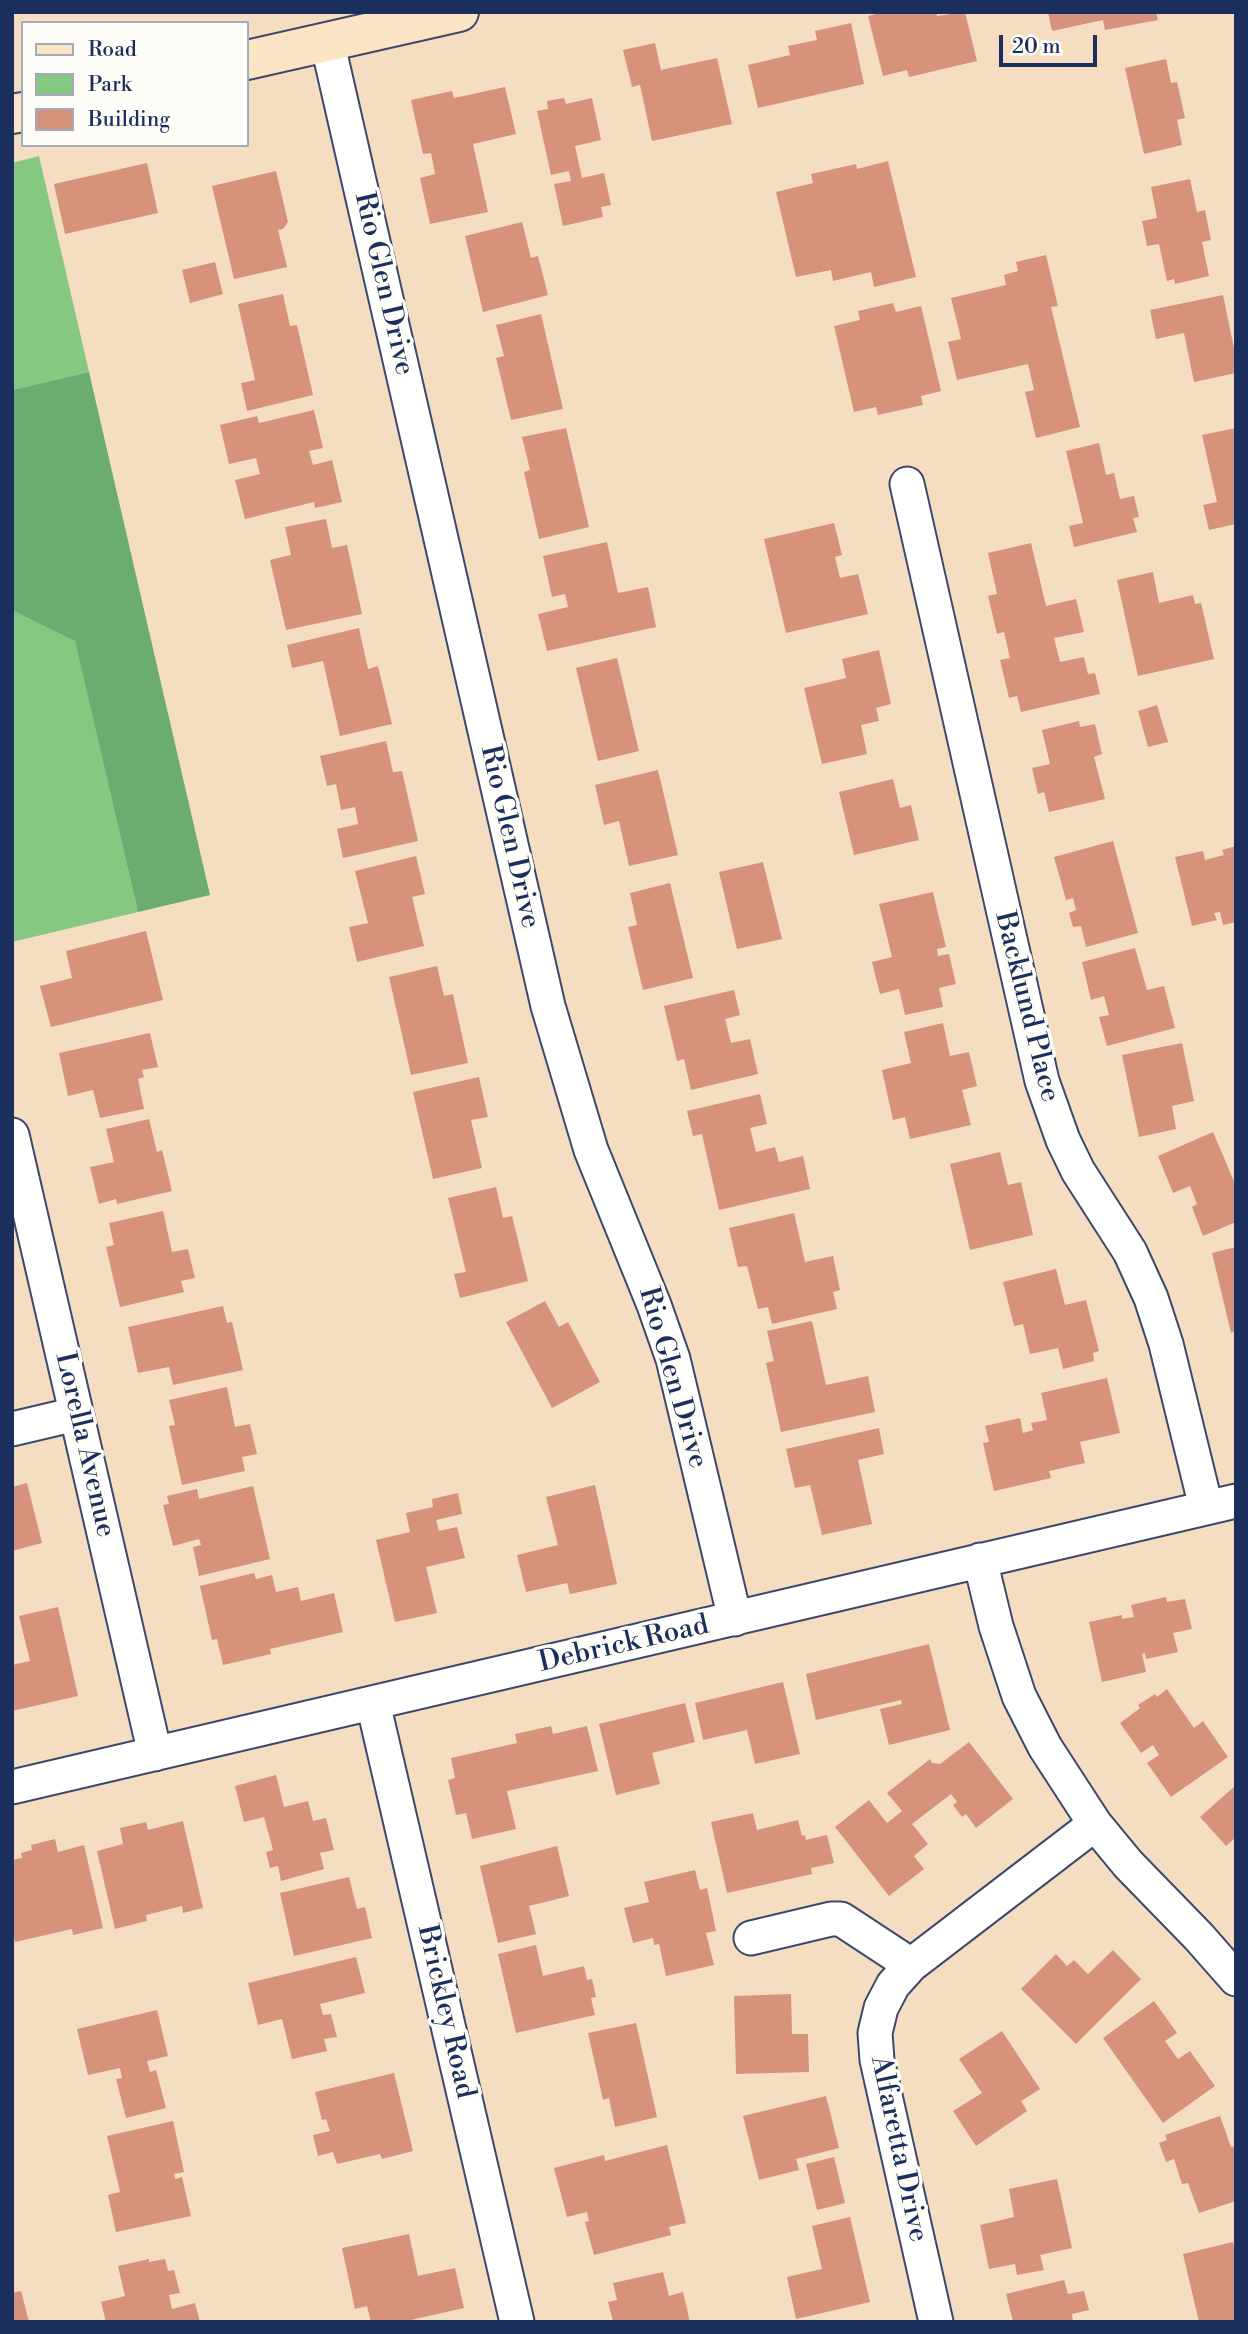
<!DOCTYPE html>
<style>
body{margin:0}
#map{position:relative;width:1248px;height:2334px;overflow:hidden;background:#f5ddc1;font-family:"Libre Bodoni",serif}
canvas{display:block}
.frame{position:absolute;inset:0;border:14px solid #1b2f5e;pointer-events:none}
.legend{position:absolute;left:21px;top:21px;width:228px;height:126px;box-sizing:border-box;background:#fdfcf7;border:2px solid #a3aaba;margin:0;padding:9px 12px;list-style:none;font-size:21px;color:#1b2f5e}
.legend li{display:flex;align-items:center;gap:14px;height:35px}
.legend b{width:35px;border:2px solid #a3aaba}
.scale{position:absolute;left:999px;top:35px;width:98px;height:32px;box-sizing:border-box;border:4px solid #1b2f5e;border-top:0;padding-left:9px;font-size:21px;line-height:24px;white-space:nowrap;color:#1b2f5e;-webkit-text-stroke:5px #fdfcf7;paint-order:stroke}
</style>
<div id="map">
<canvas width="1248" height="2334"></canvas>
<div class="frame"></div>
<ul class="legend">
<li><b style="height:9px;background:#fce5c4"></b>Road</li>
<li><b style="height:19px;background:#84c882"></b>Park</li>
<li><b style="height:19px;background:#d7927b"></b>Building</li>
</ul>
<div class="scale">20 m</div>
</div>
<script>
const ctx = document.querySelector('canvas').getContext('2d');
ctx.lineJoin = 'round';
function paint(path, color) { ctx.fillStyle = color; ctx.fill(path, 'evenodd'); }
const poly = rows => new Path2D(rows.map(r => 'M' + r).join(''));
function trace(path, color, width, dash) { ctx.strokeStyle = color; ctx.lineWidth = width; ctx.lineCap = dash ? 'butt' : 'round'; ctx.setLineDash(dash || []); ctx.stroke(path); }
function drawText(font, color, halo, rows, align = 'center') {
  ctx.font = font + ' "Libre Bodoni",serif'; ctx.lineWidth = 7; ctx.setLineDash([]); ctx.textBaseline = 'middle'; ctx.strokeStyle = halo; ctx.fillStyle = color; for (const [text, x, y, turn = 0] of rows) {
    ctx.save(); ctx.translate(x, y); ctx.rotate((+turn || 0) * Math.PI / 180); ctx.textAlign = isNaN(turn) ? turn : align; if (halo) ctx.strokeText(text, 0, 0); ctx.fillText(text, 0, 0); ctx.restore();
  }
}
paint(poly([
 [39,156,89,372,12,390,12,163],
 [12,610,75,640,138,912,12,942]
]), '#84c882');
paint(poly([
 [89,372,210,895,138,912,75,641,12,610,12,390]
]), '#6bac70');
paint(poly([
 [884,12,936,12,937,16,965,12,977,61,909,77,907,70,883,76,868,16],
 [1048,12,1156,12,1158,20,1105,30,1103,20,1052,31],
 [851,23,864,84,758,108,748,65,790,55,788,46,817,40,815,31],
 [655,43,661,70,717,58,732,124,652,141,640,85,632,87,623,50],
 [1166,59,1171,83,1177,82,1185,118,1177,120,1182,145,1144,154,1125,68],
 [505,87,516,134,473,144,488,212,430,224,420,178,435,174,431,153,423,154,411,100,452,91,454,98],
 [564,98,566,104,592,98,601,140,575,146,582,178,604,173,611,205,601,207,603,217,563,226,554,184,571,181,569,171,551,175,537,111,548,109,547,101],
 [888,161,916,277,874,287,871,272,833,281,831,270,796,277,776,192,813,183,811,174,856,164,857,169],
 [147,163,158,213,65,234,54,184],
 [276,171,288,222,283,229,278,230,287,267,234,279,212,186],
 [1190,179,1197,212,1205,210,1211,240,1202,242,1209,276,1175,284,1174,279,1167,281,1159,244,1147,246,1142,221,1157,218,1151,187],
 [522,222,531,258,538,256,548,295,483,312,465,236],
 [1046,255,1058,306,1051,307,1080,427,1036,438,1025,392,1034,390,1028,364,957,380,948,342,961,339,951,298,1006,285,1004,275,1018,271,1016,262],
 [215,262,223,294,190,303,182,270],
 [283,294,290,326,297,325,313,395,247,411,241,383,255,380,238,304],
 [1223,295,1236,358,1236,373,1194,382,1184,333,1156,339,1150,310],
 [893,303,896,312,921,306,941,391,921,396,923,405,878,415,876,407,854,412,834,326,860,320,858,311],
 [541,314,563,409,511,420,496,358,504,356,496,325],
 [314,410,323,448,309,451,313,465,332,460,342,502,315,508,314,502,245,519,235,480,260,474,256,458,229,464,220,425,257,416,259,423],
 [566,428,589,527,539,539,524,472,530,470,522,437],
 [1236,428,1236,524,1209,530,1203,505,1217,502,1202,435],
 [1099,443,1106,475,1114,473,1120,499,1134,496,1139,517,1133,518,1137,532,1074,547,1069,526,1083,523,1066,451],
 [326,519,332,548,347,545,362,614,286,630,270,560,291,555,285,527],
 [834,523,842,555,835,557,840,578,858,574,868,614,786,633,764,539],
 [607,542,618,593,648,587,656,627,547,651,538,614,568,607,565,594,552,597,543,556],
 [1031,543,1046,606,1076,599,1084,632,1054,638,1060,662,1084,657,1088,674,1095,673,1100,694,1021,712,1017,696,1009,698,1000,660,1010,658,1004,632,997,634,988,596,997,594,988,553],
 [1153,572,1159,603,1193,595,1195,604,1201,603,1214,659,1138,676,1117,580],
 [359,628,368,669,378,666,392,724,340,736,323,661,292,668,287,645],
 [879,650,891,704,876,708,879,721,861,725,867,754,822,764,804,688,846,678,842,659],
 [617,658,639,751,598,761,576,668],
 [1157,705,1168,742,1148,747,1138,711],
 [1079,721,1080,727,1095,724,1102,754,1094,757,1105,799,1049,812,1044,792,1038,794,1032,768,1050,764,1042,730],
 [386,741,393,772,402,771,418,841,343,858,337,829,358,824,355,807,341,810,336,784,327,786,320,756],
 [658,770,678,855,629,866,619,821,604,825,595,785],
 [893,779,900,808,911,805,919,840,854,855,839,792],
 [1113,841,1138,933,1086,947,1081,926,1073,927,1069,913,1076,910,1073,898,1066,900,1054,857],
 [1236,846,1236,922,1223,925,1220,912,1214,913,1217,920,1192,926,1175,857,1203,851,1205,860,1224,855,1222,850],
 [416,856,425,894,412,897,424,946,357,962,349,927,368,923,355,871],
 [763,862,782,939,737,949,719,872],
 [670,883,693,978,643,990,628,927,637,925,630,893],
 [933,892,946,947,937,949,938,956,949,954,956,984,939,988,943,1007,905,1015,899,989,880,994,872,962,892,957,879,904],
 [146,931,163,1000,51,1027,40,986,72,978,66,951],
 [1135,948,1147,990,1164,986,1175,1028,1107,1046,1099,1017,1109,1015,1104,996,1091,1000,1082,962],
 [437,966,444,996,453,994,468,1063,411,1075,389,977],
 [734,990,740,1015,725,1019,731,1043,750,1039,758,1074,691,1090,684,1059,677,1061,664,1006],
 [943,1023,950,1056,969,1052,977,1086,962,1090,971,1125,910,1139,905,1117,893,1120,882,1070,911,1063,904,1032],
 [150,1033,158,1067,142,1070,144,1077,138,1079,144,1109,100,1118,93,1090,68,1096,59,1053],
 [1182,1043,1194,1101,1172,1106,1176,1129,1139,1137,1122,1055],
 [479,1077,488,1117,471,1120,482,1168,433,1179,413,1092],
 [760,1094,767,1124,750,1128,756,1152,775,1147,779,1162,803,1156,810,1189,719,1210,702,1134,693,1136,687,1111],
 [149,1119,157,1152,162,1150,172,1191,117,1204,116,1199,99,1204,90,1167,114,1162,106,1129],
 [1213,1132,1236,1186,1236,1222,1203,1236,1192,1207,1197,1204,1190,1186,1173,1193,1158,1156],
 [1000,1152,1008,1185,1021,1182,1033,1235,970,1250,950,1164],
 [496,1187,503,1218,512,1216,528,1281,460,1298,454,1274,466,1272,448,1198],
 [163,1211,172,1252,188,1249,195,1278,181,1281,184,1292,120,1307,106,1247,114,1245,109,1223],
 [794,1213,805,1262,833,1256,840,1290,833,1292,837,1309,772,1324,768,1307,758,1309,747,1266,738,1267,729,1228],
 [1236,1247,1236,1331,1231,1333,1212,1253],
 [1056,1269,1065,1305,1086,1300,1099,1351,1093,1353,1094,1361,1063,1369,1058,1348,1030,1354,1023,1324,1014,1326,1003,1282],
 [545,1301,559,1327,568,1322,600,1382,552,1408,506,1322],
 [223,1306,227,1323,232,1322,243,1370,173,1385,169,1367,138,1373,128,1327],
 [812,1321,826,1385,868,1376,875,1412,781,1432,766,1363,774,1361,767,1331],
 [1107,1378,1120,1433,1080,1442,1085,1463,1049,1471,1051,1478,994,1491,983,1443,989,1442,985,1426,1020,1418,1023,1433,1033,1430,1031,1423,1047,1420,1041,1393],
 [227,1387,235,1427,250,1424,257,1454,242,1457,245,1471,182,1485,169,1426,175,1425,169,1400],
 [879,1428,884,1454,858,1460,872,1524,822,1535,810,1485,795,1488,786,1449],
 [27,1483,42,1543,12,1551,12,1487],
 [595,1485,617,1584,570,1594,567,1583,526,1592,517,1555,558,1545,546,1497],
 [253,1486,270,1559,199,1576,193,1547,201,1545,199,1539,173,1546,163,1505,169,1504,167,1496,197,1489,199,1499],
 [458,1493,462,1514,436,1520,439,1531,457,1527,465,1558,426,1567,437,1613,395,1622,376,1540,410,1532,406,1513,433,1507,432,1499],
 [254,1573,256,1579,272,1575,276,1592,298,1587,301,1601,334,1593,343,1632,270,1649,271,1654,223,1665,217,1639,212,1640,200,1586],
 [1166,1597,1167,1602,1185,1599,1192,1629,1173,1633,1178,1652,1146,1659,1145,1653,1142,1654,1146,1672,1102,1682,1089,1622,1122,1615,1122,1619,1134,1617,1131,1605],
 [58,1607,78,1696,12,1711,12,1665,30,1661,19,1616],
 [929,1644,950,1730,889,1745,880,1709,902,1704,901,1700,816,1720,806,1674],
 [783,1682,800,1754,755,1764,747,1730,703,1740,695,1703],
 [1167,1689,1194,1728,1203,1721,1228,1757,1171,1797,1147,1763,1159,1755,1153,1745,1141,1753,1120,1723,1140,1708,1138,1705,1155,1694,1157,1697],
 [685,1703,695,1742,652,1753,660,1784,616,1795,599,1724],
 [551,1726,553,1734,587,1726,598,1771,507,1791,516,1829,472,1839,466,1813,456,1815,448,1780,455,1778,451,1758,517,1743,515,1734],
 [969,1742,1013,1799,976,1828,966,1814,962,1817,953,1805,957,1802,951,1794,912,1824,928,1844,914,1856,924,1869,889,1896,835,1827,869,1800,887,1823,902,1811,887,1793,930,1759,932,1763,940,1764],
 [276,1775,284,1807,308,1801,313,1821,326,1818,334,1850,320,1853,324,1869,281,1881,278,1866,270,1868,266,1852,273,1850,264,1817,244,1822,235,1786],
 [1236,1785,1236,1837,1226,1846,1200,1817],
 [753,1813,757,1830,798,1820,802,1836,805,1835,806,1840,827,1835,834,1863,811,1868,812,1874,727,1893,711,1822],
 [183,1821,203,1908,183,1913,182,1906,146,1915,147,1921,115,1929,97,1851,123,1844,120,1828,146,1822,148,1830],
 [55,1839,58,1852,84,1845,103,1928,73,1935,72,1929,15,1942,12,1929,12,1860,22,1858,21,1853,32,1850,31,1845],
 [557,1846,569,1896,529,1906,536,1934,498,1943,480,1866],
 [695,1870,700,1890,707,1888,716,1931,706,1933,714,1965,666,1976,659,1944,654,1945,653,1938,633,1943,624,1908,649,1902,644,1882],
 [349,1877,357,1909,365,1907,372,1938,294,1956,280,1893],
 [536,1945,543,1976,584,1966,587,1980,592,1979,596,1997,591,1998,595,2015,516,2033,498,1954],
 [1113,1950,1141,1979,1076,2044,1021,1989,1056,1954,1067,1966,1074,1960,1088,1974],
 [356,1957,365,1993,320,2004,323,2015,331,2014,337,2037,324,2039,327,2051,292,2059,282,2019,258,2025,248,1983],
 [791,1994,792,2034,808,2034,809,2072,736,2074,734,1996],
 [1154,2001,1177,2033,1165,2041,1178,2059,1190,2051,1215,2086,1163,2123,1103,2038],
 [157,2010,168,2056,147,2061,150,2072,156,2070,166,2108,126,2118,116,2079,122,2078,120,2068,88,2075,77,2029],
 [636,2023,657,2117,615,2127,609,2098,603,2100,588,2033],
 [1002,2031,1040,2089,1021,2101,1027,2111,976,2146,953,2111,982,2093,959,2059],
 [394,2073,413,2151,382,2159,380,2154,337,2164,333,2152,318,2156,313,2135,330,2131,326,2119,322,2120,315,2092],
 [826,2096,839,2148,796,2159,799,2170,759,2180,743,2116],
 [1220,2116,1231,2147,1236,2146,1236,2201,1199,2213,1188,2183,1182,2184,1174,2159,1166,2162,1159,2143,1167,2140,1165,2135],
 [173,2121,184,2172,174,2174,175,2179,182,2177,191,2216,116,2232,108,2195,120,2192,107,2136],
 [667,2145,686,2223,669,2227,671,2235,594,2255,585,2222,589,2221,587,2212,567,2217,554,2168,604,2155,605,2161],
 [834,2157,845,2203,817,2210,806,2164],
 [1057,2179,1072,2248,1040,2255,1044,2270,1017,2275,1015,2264,989,2269,980,2225,1014,2217,1009,2189],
 [850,2217,870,2302,796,2319,787,2277,822,2269,812,2226],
 [409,2234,418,2276,455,2268,464,2308,402,2322,371,2322,367,2306,355,2309,342,2248],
 [1233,2242,1236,2255,1236,2322,1199,2322,1183,2254],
 [149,2259,149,2262,165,2259,168,2271,174,2270,180,2293,169,2295,172,2309,195,2303,200,2322,106,2322,101,2302,125,2296,118,2266],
 [663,2272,669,2296,683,2292,690,2322,613,2322,608,2302,617,2300,613,2283],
 [1064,2280,1068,2294,1084,2291,1089,2310,1072,2314,1073,2322,1013,2322,1006,2294],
 [21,2291,29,2322,12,2322,12,2293]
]), '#d7927b');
const street = poly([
 [327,41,548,1006,591,1150,654,1305,673,1359,735,1619],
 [907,484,1042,1081,1063,1140,1078,1171,1130,1252,1151,1298,1166,1344,1206,1507],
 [12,1135,155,1754],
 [12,1429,76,1414],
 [980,1560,996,1626,1019,1696,1045,1747,1095,1824,1128,1864,1199,1937,1236,1979],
 [373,1703,517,2322],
 [12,1787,1236,1501],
 [751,1938,831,1919,841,1919,911,1965],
 [936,2322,877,2060,875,2033,881,2008,893,1985,911,1965,1095,1824]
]);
const secondary = poly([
 [247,60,459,12],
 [12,114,23,112]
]);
trace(street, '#3c496d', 37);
trace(secondary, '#3c496d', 42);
trace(street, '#fff', 33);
trace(secondary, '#fce5c4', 38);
drawText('28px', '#1b2f5e', '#fdfcf7', [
 ["Rio Glen Drive",383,284,77],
 ["Rio Glen Drive",509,837,77],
 ["Backlund Place",1026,1007,76],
 ["Rio Glen Drive",672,1378,74],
 ["Lorella Avenue",84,1445,77],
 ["Debrick Road",624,1645,-13],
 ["Brickley Road",445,2012,77],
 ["Alfaretta Drive",898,2149,78]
]);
</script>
